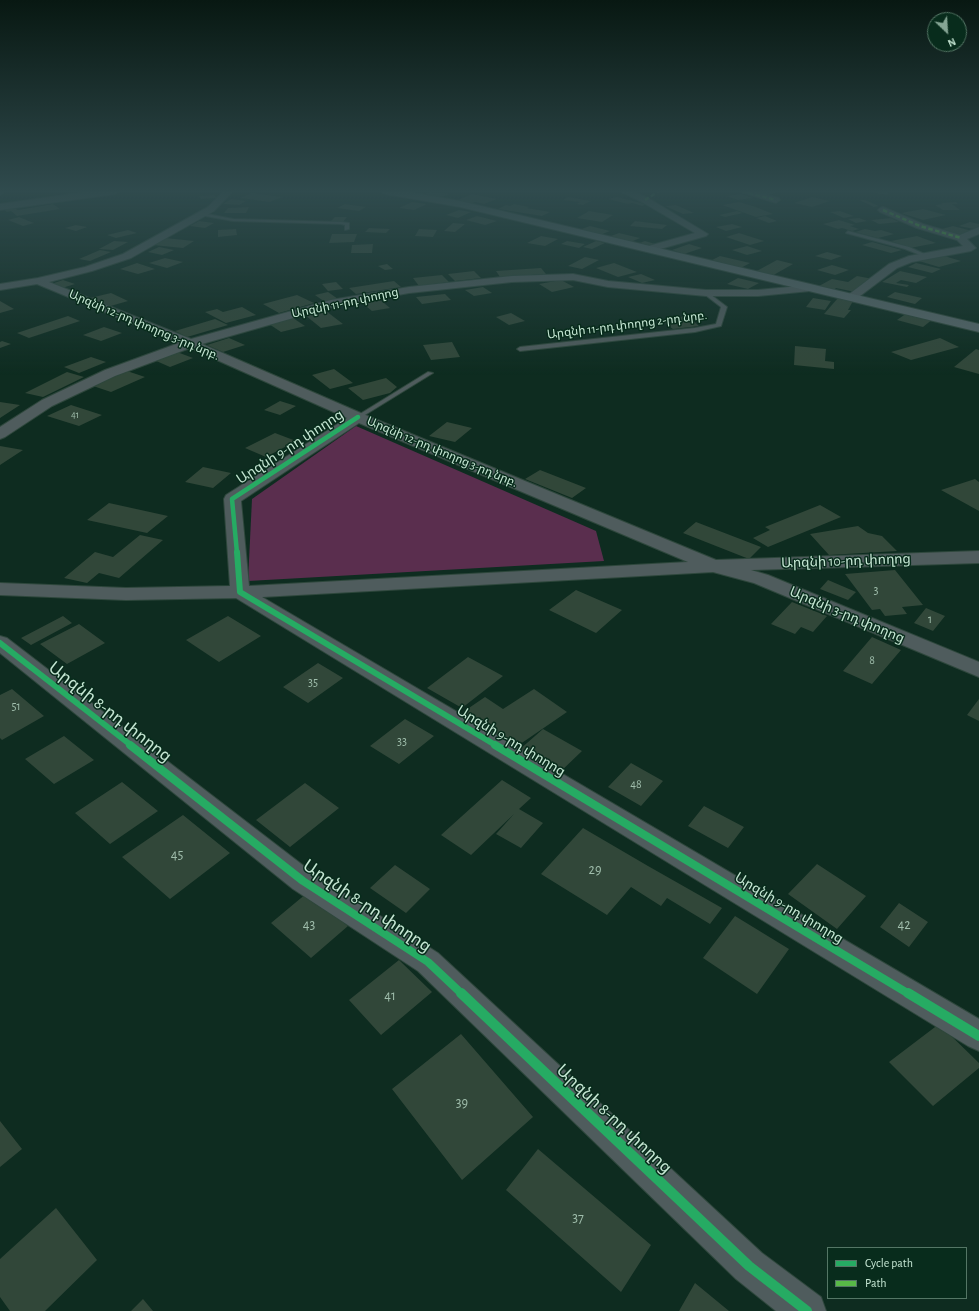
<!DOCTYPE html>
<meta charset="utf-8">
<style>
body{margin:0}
#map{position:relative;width:979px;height:1311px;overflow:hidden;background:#0e2c20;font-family:"Alegreya Sans",sans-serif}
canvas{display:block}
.legend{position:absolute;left:827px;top:1247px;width:140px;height:52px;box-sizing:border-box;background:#082c1c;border:1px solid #547665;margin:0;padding:5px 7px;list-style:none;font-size:12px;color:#c5e6d3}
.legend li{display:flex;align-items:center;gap:8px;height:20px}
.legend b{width:20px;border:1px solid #547665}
.north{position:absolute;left:927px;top:12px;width:40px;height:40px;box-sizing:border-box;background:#082c1c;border:1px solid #547665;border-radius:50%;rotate:155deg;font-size:11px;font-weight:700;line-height:16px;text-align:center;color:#c5e6d3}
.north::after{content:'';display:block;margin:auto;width:14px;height:18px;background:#85a594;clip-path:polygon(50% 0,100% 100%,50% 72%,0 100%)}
</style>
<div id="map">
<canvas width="979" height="1311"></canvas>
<ul class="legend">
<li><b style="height:5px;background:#26ab63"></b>Cycle path</li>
<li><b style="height:5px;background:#58b947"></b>Path</li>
</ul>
<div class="north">N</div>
</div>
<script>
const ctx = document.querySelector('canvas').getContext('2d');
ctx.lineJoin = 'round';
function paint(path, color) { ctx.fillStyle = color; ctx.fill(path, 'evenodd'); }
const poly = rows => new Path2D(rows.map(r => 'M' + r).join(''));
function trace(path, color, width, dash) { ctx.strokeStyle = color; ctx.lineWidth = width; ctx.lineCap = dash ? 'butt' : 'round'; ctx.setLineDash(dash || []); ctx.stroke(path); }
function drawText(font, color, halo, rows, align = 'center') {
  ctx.font = font + ' "Alegreya Sans","Noto Sans Armenian",sans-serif'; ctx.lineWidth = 3; ctx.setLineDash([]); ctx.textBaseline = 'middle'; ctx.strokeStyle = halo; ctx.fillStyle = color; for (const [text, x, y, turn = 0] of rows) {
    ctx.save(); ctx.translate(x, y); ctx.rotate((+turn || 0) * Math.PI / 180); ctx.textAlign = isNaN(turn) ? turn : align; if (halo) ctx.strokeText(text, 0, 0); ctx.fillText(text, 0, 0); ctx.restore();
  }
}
paint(poly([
 [356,426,596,531,604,561,248,581,252,499]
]), '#5a2e4e');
paint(poly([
 [755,191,779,191,770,195],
 [866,191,890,191,887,195],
 [431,192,439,193,450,194,438,198,421,195],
 [252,193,282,197,270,202,240,198],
 [472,194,497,199,484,204,475,202,468,205,453,202],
 [741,194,753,198,738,200,726,196],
 [214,195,217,198,201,199,199,196],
 [568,197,591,201,583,205,576,204,580,202,563,200],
 [617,197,645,204,642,206,632,203,628,204,608,199],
 [812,197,830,201,812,207,794,203],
 [231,199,246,201,239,205,223,204],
 [859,200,865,200,879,206,874,207],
 [412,202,427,204,414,210,399,208],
 [739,202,756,207,773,214,756,217,722,205],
 [956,202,958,204,952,204,960,210,943,210,935,205,943,204,940,203],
 [53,204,60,209,17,216,11,211,7,212,2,208,12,207,18,210],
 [345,204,366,207,359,211,337,208],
 [514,204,529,207,527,208,550,212,542,216,498,209,506,205,510,206],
 [676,205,694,213,683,214,665,206],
 [249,207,246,213,224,213,228,208],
 [923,209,946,215,923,220,901,213],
 [459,210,471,212,458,218,446,215],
 [589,211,613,215,602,222,577,218],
 [737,211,743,213,725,217,719,215],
 [840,211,854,216,844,218,830,212],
 [477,216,497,221,485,225,466,220],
 [765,216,777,221,769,223,756,218],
 [19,217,34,223,23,226,8,220],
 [335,217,347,217,343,222,331,221],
 [859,218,867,221,856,223,848,219],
 [891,218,899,222,879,224,871,220],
 [839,220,855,225,850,226,859,229,852,231,842,228,838,229,823,224],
 [199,221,214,223,205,228,190,226],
 [635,221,667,225,662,229,630,226],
 [970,222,979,224,979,227,974,229,959,226],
 [453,223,465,224,455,232,444,231],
 [732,224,742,227,726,231,716,227],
 [76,225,87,227,76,231,65,228],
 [590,226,610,231,600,235,579,230],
 [953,226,972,231,958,235,938,230],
 [369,228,390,229,386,233,365,232],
 [236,229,237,235,218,237,218,230],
 [419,229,437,230,433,237,415,236],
 [865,229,875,231,881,230,894,234,878,238,855,232],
 [128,230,137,233,116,238,107,235],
 [619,233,640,238,628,243,608,237],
 [739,233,764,241,750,245,726,237],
 [332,234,357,234,354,242,329,243],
 [541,236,558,239,545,246,527,243],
 [917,236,936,243,910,248,891,241],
 [165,238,194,241,183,248,153,245],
 [114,241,128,242,113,250,99,249],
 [567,241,585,244,579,248,561,244],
 [596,241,605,243,592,249,583,247],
 [645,241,655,244,647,247,637,244],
 [872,242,902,250,891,253,862,245],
 [373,244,372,253,351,253,352,245],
 [689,244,702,248,684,254,672,250],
 [747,246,762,251,747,255,732,250],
 [159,247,174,250,162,255,148,252],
 [100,250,111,252,90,261,79,259],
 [827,252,842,256,831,260,815,256],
 [941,255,961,261,939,267,919,261],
 [720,256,750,263,739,269,708,262],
 [585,257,599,260,582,269,568,266],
 [165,258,183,262,167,268,149,263],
 [777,260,793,264,770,277,753,273],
 [137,263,155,269,138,274,120,269],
 [614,263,637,272,618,277,596,268],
 [916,263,941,269,932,273,908,267],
 [387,264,393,269,385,270,378,266],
 [832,265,849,270,835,275,817,270],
 [541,268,546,274,500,277,496,271],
 [474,271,481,278,455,281,448,274],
 [900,271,927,277,916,283,901,280,896,283,909,285,907,287,882,282],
 [641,274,655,280,642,283,628,277],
 [442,275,449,282,419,286,413,278],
 [857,276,873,279,855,292,836,288,833,291,817,287,832,279,848,282],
 [738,278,759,283,748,289,727,284],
 [63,280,75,284,62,288,51,284],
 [561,280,574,287,552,292,539,284],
 [394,281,401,287,356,294,349,288],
 [336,282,343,289,328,291,322,284],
 [483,287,492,293,474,296,465,290],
 [328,292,338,299,325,302,315,295],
 [895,292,922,298,915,304,887,297],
 [111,293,128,301,107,307,90,298],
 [445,294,451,300,422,304,416,297],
 [297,295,314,303,279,313,263,304],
 [813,298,831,301,825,310,806,307],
 [838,298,853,301,848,310,851,310,844,318,824,314],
 [379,299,390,308,372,311,361,302],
 [0,301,14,309,0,313],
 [242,307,256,315,226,323,205,312,217,309,223,312],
 [326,311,343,324,321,328,305,315],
 [511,313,525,321,509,325,496,317],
 [907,313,933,319,923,327,897,320],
 [68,316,80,321,29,338,17,333],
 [687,316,699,326,673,329,661,320],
 [293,318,305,326,281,332,269,324],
 [215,319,228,325,187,337,175,331],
 [104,327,122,333,101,341,83,335],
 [229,338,245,345,223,352,207,345],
 [940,338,959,347,911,360,891,352],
 [2,341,11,344,0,348,0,342],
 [452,342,460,357,431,360,423,345],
 [795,346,826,349,825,361,834,362,834,369,794,365],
 [976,349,979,350,979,374,954,367],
 [177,352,193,358,170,367,154,360],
 [91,357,106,362,79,373,64,367],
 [334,369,353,383,330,389,312,375],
 [127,371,145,377,111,392,93,386],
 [67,372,84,377,43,397,25,393],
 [386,378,397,387,390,393,363,400,348,388],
 [280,401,296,406,280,415,264,410],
 [0,402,20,405,0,418],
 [71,405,102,415,79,426,47,416],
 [447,422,472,428,455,442,429,436],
 [275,433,296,441,266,457,245,448],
 [0,446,23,450,0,465],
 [203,467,231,473,213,488,185,482],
 [540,470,586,488,572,498,525,479],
 [975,479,979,482,979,511,941,490],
 [109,503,168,516,147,533,87,520],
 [820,505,841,517,768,547,753,538,770,530,765,527],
 [696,522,761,547,749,559,683,533],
 [858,526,868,533,882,536,897,551,829,555,810,534],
 [140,535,163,540,119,578,99,573,87,583,64,578,95,552,113,557],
 [895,570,923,605,902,607,907,614,885,616,880,609,872,610,845,574],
 [828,580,856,592,848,600,820,589],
 [576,590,622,610,596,633,549,610],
 [792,602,827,616,813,632,801,627,795,634,771,624],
 [926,608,945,616,933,631,914,623],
 [63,616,72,623,31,645,21,638],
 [228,616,261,636,219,662,186,640],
 [79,624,105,643,67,664,40,644],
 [872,637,901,650,872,684,843,671],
 [468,657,503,676,462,708,427,688],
 [318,663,343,678,308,703,283,687],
 [12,689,44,716,2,740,0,738,0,695],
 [534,689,567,712,513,749,463,712,485,697,503,709],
 [979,699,979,721,967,715],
 [405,719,434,736,399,764,370,746],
 [543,729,582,751,558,774,519,750],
 [64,736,94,760,54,784,25,759],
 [631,763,663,781,641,806,608,787],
 [502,780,531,798,519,809,543,823,521,848,496,834,514,814,471,855,441,835],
 [122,782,158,811,110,844,75,813],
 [305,783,339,808,290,847,256,820],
 [704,806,744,827,728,848,688,826],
 [183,815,230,853,170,899,122,857],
 [583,828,648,866,722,908,710,924,667,898,661,906,631,887,607,915,541,874],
 [817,864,866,896,837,929,788,894],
 [395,865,430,889,406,913,370,888],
 [307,893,348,926,311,958,271,923],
 [899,903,928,922,909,947,880,927],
 [735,916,789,949,757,994,703,958],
 [399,960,432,992,381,1035,349,1000],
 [939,1024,979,1063,979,1068,933,1106,889,1062],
 [461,1034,533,1117,462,1180,392,1089],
 [0,1121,22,1149,0,1167],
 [538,1149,651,1245,621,1292,506,1190],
 [56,1208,97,1260,45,1311,10,1311,0,1297,0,1259],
 [695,1283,729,1311,679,1311],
 [143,1299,153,1311,131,1311]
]), '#314739');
const lane = poly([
 [202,213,233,219,341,222,349,223,349,229,345,230,345,225,341,224,233,221,200,215,202,213],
 [848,231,909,247,929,256,925,257,905,249,846,233,848,231],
 [706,291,727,307,721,326,695,332,520,351,517,349,520,347,695,328,716,324,721,307,704,294,704,292,706,291],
 [428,372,433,373,360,418,355,417,428,372]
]);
const street = poly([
 [0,191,4,191,4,192,0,195,0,191],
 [93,191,119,191,115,194,0,210,0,204,93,191],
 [224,191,233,191,214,211,131,258,92,271,49,282,191,339,331,300,409,287,512,276,573,274,608,281,706,290,758,290,810,285,814,286,816,288,814,290,810,291,758,296,706,296,608,287,573,280,512,282,409,293,332,307,202,344,363,414,716,560,979,551,979,563,751,570,768,575,979,662,979,677,754,583,713,572,262,597,979,1019,979,1051,968,1046,236,598,126,600,0,595,0,583,126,588,230,586,224,499,226,495,347,418,190,348,115,376,52,406,5,437,0,439,0,427,42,400,105,370,179,343,37,284,0,290,0,284,38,278,85,267,123,254,208,207,224,191],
 [359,423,688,562,249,586,241,501,359,423],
 [620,191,632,191,648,198,708,234,706,236,653,251,645,251,644,249,645,247,695,233,642,202,620,191],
 [738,191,754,191,779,198,780,200,776,203,738,191],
 [883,207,923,224,960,235,979,227,979,234,967,239,976,248,971,251,912,262,897,268,856,299,848,299,846,297,848,295,889,264,909,256,963,246,957,240,917,228,880,212,878,210,880,208,883,207],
 [0,636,7,638,313,873,438,953,762,1253,821,1297,826,1311,776,1311,736,1279,418,971,293,889,0,653,0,636]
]);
const secondary = poly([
 [381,191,403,191,460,201,979,324,979,332,460,207,385,194,381,191]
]);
trace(lane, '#2e473c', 2);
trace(street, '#2e473c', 2);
trace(secondary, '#2e473c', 2);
paint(lane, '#4f5c5d');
paint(street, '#4f5c5d');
paint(secondary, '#566668');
trace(poly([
 [742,191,776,200],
 [645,200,659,191],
 [883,210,920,226,961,238]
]), '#58b947', 2.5, [4.5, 2.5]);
trace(poly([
 [237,553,232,499,358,417]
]), '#26ab63', 4.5);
trace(poly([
 [237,552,240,592,497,746],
 [0,643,132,746]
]), '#26ab63', 6);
trace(poly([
 [130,745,303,881,428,962,462,994],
 [495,745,909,994]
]), '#26ab63', 8);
trace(poly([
 [461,993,749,1266,807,1311],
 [908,993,979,1036]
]), '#26ab63', 10);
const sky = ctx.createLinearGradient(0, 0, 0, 375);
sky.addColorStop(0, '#081812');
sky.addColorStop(0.51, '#304b4e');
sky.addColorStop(1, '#304b4e00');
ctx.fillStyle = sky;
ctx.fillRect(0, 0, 979, 375);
drawText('10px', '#a0beac', null, [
 ["41",75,415]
]);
drawText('12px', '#c5e6d3', '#082c1c', [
 ["Արզնի 11-րդ փողոց",345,303,-12],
 ["Արզնի 12-րդ փողոց 3-րդ նրբ․",144,325,23],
 ["Արզնի 11-րդ փողոց 2-րդ նրբ․",627,325,-7],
 ["Արզնի 12-րդ փողոց 3-րդ նրբ․",442,452,23]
]);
drawText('12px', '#a0beac', null, [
 ["3",876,590],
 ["1",930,619],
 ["8",872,660],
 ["35",313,682],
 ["51",16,706],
 ["33",402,741],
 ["48",636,784]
]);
drawText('14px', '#c5e6d3', '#082c1c', [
 ["Արզնի 9-րդ փողոց",290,447,-33],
 ["Արզնի 10-րդ փողոց",846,561,-2],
 ["Արզնի 3-րդ փողոց",847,615,23],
 ["Արզնի 9-րդ փողոց",511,741,31],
 ["Արզնի 9-րդ փողոց",789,908,31]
]);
drawText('14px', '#a0beac', null, [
 ["45",177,855],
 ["29",595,870],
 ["43",309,925],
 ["42",904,925],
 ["41",390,996],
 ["39",462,1103],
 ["37",578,1218]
]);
drawText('17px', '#c5e6d3', '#082c1c', [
 ["Արզնի 8-րդ փողոց",110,712,38],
 ["Արզնի 8-րդ փողոց",367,906,34],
 ["Արզնի 8-րդ փողոց",614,1119,43]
]);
</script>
